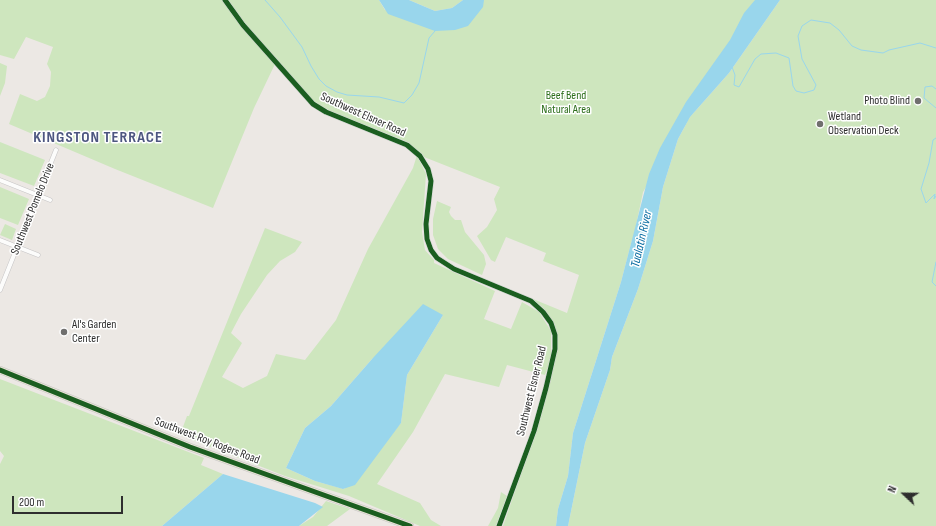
<!DOCTYPE html>
<style>
body{margin:0}
#map{position:relative;width:936px;height:526px;overflow:hidden;background:#ece8e4;font-family:"Sofia Sans Condensed",sans-serif}
canvas{display:block}
.north{position:absolute;left:884px;top:474px;width:40px;height:40px;-webkit-text-stroke:3px #fff;paint-order:stroke;rotate:292deg;font-size:11px;font-weight:700;line-height:16px;text-align:center;color:#2e2e2e}
.north::after{content:'';display:block;margin:auto;width:14px;height:18px;background:#2e2e2e;clip-path:polygon(50% 0,100% 100%,50% 72%,0 100%)}
.scale{position:absolute;left:12px;top:496px;width:111px;height:18px;box-sizing:border-box;border:2px solid #2e2e2e;border-top:0;padding-left:5px;font-size:12px;line-height:14px;white-space:nowrap;color:#2e2e2e;-webkit-text-stroke:3px #fff;paint-order:stroke}
</style>
<div id="map">
<canvas width="936" height="526"></canvas>
<div class="north">N</div>
<div class="scale">200 m</div>
</div>
<script>
const c = document.querySelector('canvas').getContext('2d');
c.lineJoin = 'round';
function paint(path, color) { c.fillStyle = color; c.fill(path, 'evenodd'); }
const toPath = rows => new Path2D(rows.map(r => 'M' + r).join(''));
function strokePath(path, color, width, dash) { c.strokeStyle = color; c.lineWidth = width; c.lineCap = dash ? 'butt' : 'round'; c.setLineDash(dash || []); c.stroke(path); }
function drawText(font, color, halo, rows, align = 'center') {
  c.font = font + ' "Sofia Sans Condensed",sans-serif'; c.lineWidth = 3; c.setLineDash([]); c.textBaseline = 'middle'; c.strokeStyle = halo; c.fillStyle = color; for (const [text, x, y, turn = 0] of rows) {
    c.save(); c.translate(x, y); c.rotate((+turn || 0) * Math.PI / 180); c.textAlign = isNaN(turn) ? turn : align; if (halo) c.strokeText(text, 0, 0); c.fillText(text, 0, 0); c.restore();
  }
}
const green = toPath([
 [0,0,224,0,234,17,275,64,254,108,213,208,115,169,9,124,20,94,37,101,45,97,50,86,51,72,47,64,53,47,26,37,14,59,0,55],
 [228,0,379,0,385,10,444,17,468,0,764,0,643,192,633,240,632,240,621,282,573,433,568,476,558,509,556,526,503,526,541,416,558,348,554,324,545,310,533,299,567,313,579,275,543,261,546,253,506,237,495,262,491,260,477,236,487,227,497,210,494,199,500,187,424,157,420,152,405,141,334,113,313,101,234,11],
 [409,0,463,0,452,8,435,11],
 [780,0,936,0,936,526,568,526,585,443,610,370,612,357,638,289,653,241,663,187,678,139,690,117,729,73],
 [0,63,7,66,5,83,0,96],
 [0,142,45,160,34,186,0,173],
 [417,155,426,174,422,232,425,250,434,260,434,263,495,291,484,319,511,329,522,302,539,312,551,331,551,358,545,375,507,365,499,387,445,374,413,432,377,484,420,503,431,520,441,526,420,526,349,496,285,476,180,435,187,416,189,416,265,228,302,242,295,252,280,261,267,275,241,314,231,333,242,343,222,377,243,388,267,376,276,354,305,360,336,320,368,249,413,168],
 [443,315,407,375,401,423,344,489,315,481,286,468,305,428,331,406,372,359],
 [0,187,29,199,18,225,0,218],
 [437,201,451,207,449,212,451,216,455,220,461,220,465,232,484,255,486,264,482,275,448,259,438,249,433,235,433,219],
 [5,224,16,229,12,240,0,235],
 [0,379,204,458,201,465,223,474,162,526,0,526,0,464,4,456,0,451],
 [501,492,507,496,496,526,488,526,498,508],
 [326,501,350,509,327,526,299,526,313,517]
]);
const water = toPath([
 [379,0,409,0,435,11,452,8,463,0,484,0,483,7,468,26,455,30,435,31,388,14],
 [755,0,780,0,729,73,690,117,678,139,663,187,653,241,638,289,612,357,610,370,585,443,568,526,556,526,558,509,568,476,573,433,621,282,649,174,660,148,686,102,730,40,744,13],
 [423,304,443,315,407,375,401,423,355,485,343,489,315,481,286,468,305,428,331,406,372,359],
 [223,474,315,503,323,507,299,526,162,526]
]);
const stream = toPath([
 [265,0,280,17,302,47,311,66,319,79,326,86,337,92,347,95,379,97,404,103,412,95,419,83,429,38,435,31],
 [732,67,735,75,734,85,739,87,755,59,761,54,776,53,789,58,793,86,796,91,804,93,814,90,816,85,802,59,798,36,802,26,811,20,830,23,839,30,852,46,861,50,883,53,889,50,920,43,936,48],
 [936,89,932,86,925,87,924,98,936,108],
 [936,138,933,140,929,163,921,189,926,203,935,194,934,199,936,196],
 [936,262,932,282,936,286]
]);
const minor = toPath([
 [0,180,50,200],
 [0,240,38,255],
 [0,290,56,150]
]);
const tertiary = toPath([
 [225,0,243,25,313,104,326,112,407,145,420,156,428,169,431,181,426,224,427,239,431,250,437,258,454,269,531,301,543,312,551,323,555,335,555,349,546,388,534,431,499,526]
]);
const primary = toPath([
 [0,370,190,447,410,526]
]);
const cycleway = toPath([
 [225,0,243,25,313,104,326,112,407,145,420,156,428,169,431,181,426,224,427,239,431,250,437,258,454,269,531,301,543,312,551,323,555,335,555,349,546,388,534,431,499,526],
 [0,370,190,447,410,526]
]);
const markers = [
 [918,101,4,"#706f6e"],
 [820,124,4,"#706f6e"],
 [64,332,4,"#706f6e"]
];
const parkNames = [
 ["Beef Bend",566,96],
 ["Natural Area",566,110]
];
const poiNames = [
 ["Photo Blind",910,101,"right"],
 ["Wetland",828,117],
 ["Observation Deck",828,131],
 ["Al's Garden",72,325],
 ["Center",72,339]
];
const streetNames = [
 ["Southwest Elsner Road",363,115,24],
 ["Southwest Pomelo Drive",33,209,-68],
 ["Southwest Elsner Road",532,391,-76],
 ["Southwest Roy Rogers Road",207,441,21]
];
const waterNames = [
 ["Tualatin River",642,239,-77]
];
const districtNames = [
 ["KINGSTON TERRACE",98,138]
];
paint(green, '#cee6be');
paint(water, '#99d6ec');
strokePath(stream, '#99d6ec', 1);
strokePath(minor, '#c5c4c5', 5);
strokePath(tertiary, '#c5c4c5', 6);
strokePath(primary, '#c6c5c4', 8);
strokePath(minor, '#fcfcfb', 4);
strokePath(tertiary, '#fcfcfb', 5.5);
strokePath(primary, '#e8e4d6', 7);
strokePath(cycleway, '#1b5e20', 5);
for (const [x, y, r, color] of markers) { const dot = new Path2D(); dot.arc(x, y, r, 0, 2 * Math.PI); c.fillStyle = color; c.fill(dot); strokePath(dot, '#fff', 1.5); }
drawText('12px', '#2c6e1b', '#fff', parkNames);
drawText('12px', '#2e2e2e', '#fff', poiNames, 'left');
drawText('12px', '#2e2e2e', '#fff', streetNames);
drawText('italic 13px', '#0d6fa3', '#fff', waterNames);
c.letterSpacing = '1px';
drawText('bold 16px', '#4d5680', '#fff', districtNames);
c.letterSpacing = '0px';
</script>
